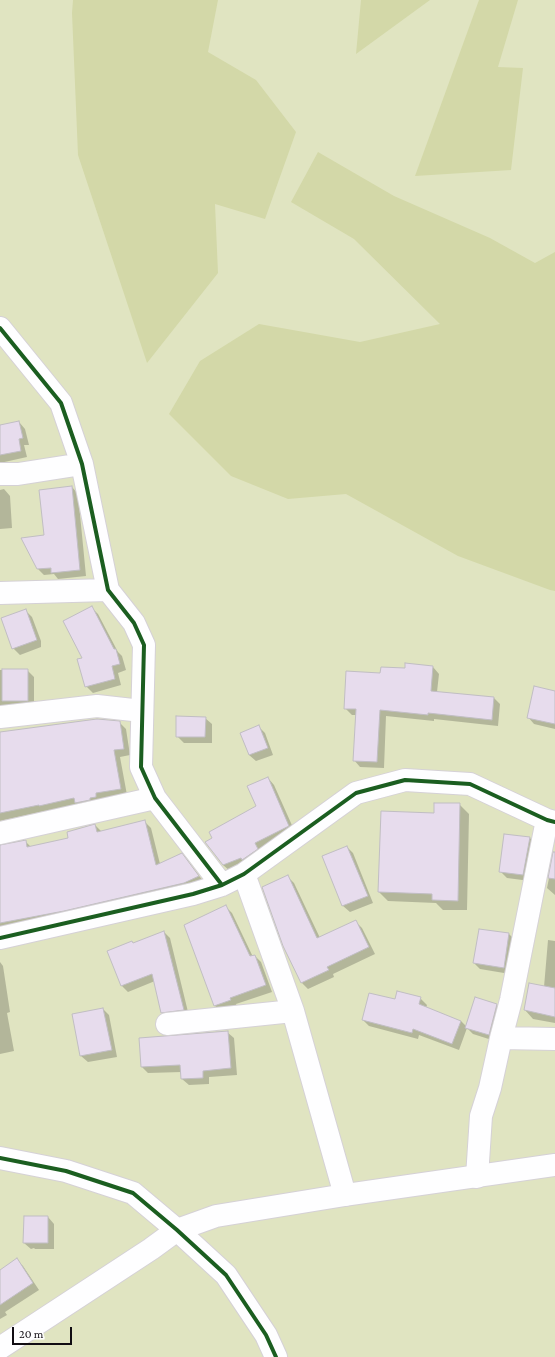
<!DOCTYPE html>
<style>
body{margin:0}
#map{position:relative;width:555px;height:1357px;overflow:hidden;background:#faf7fc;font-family:"Crimson Pro",serif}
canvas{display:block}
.scale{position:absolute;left:12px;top:1327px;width:60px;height:18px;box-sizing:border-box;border:2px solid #110d13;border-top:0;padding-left:5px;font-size:12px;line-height:14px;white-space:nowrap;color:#110d13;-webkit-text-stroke:3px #fff;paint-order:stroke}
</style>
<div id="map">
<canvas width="555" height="1357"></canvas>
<div class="scale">20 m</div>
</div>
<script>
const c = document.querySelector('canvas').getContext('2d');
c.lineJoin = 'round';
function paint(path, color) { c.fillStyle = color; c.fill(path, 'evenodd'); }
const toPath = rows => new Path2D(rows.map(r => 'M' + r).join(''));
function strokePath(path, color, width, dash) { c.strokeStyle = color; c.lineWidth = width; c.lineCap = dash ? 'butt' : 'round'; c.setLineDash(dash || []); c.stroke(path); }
const green = toPath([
 [0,0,555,0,555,1357,0,1357]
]);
const forest = toPath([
 [73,0,218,0,208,52,256,80,296,132,265,219,215,204,218,273,147,363,78,155,72,13],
 [361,0,430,0,356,54],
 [479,0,518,0,498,67,523,68,511,170,415,176],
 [318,152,394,196,490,238,535,263,555,252,555,591,550,590,458,556,346,494,288,499,231,476,169,414,200,361,259,324,360,342,440,324,354,239,291,202]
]);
const shadow = toPath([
 [19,422,25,429,29,445,24,445,27,457,0,463,0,426],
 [72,487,78,494,86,576,58,579,54,574,44,575,38,569,46,536],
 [4,489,10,496,12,528,0,529,0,490],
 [92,608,98,614,118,652,122,656,126,670,118,673,121,685,93,693,86,686,83,658],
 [26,611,32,617,41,641,41,647,20,655,13,648],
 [433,667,439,674,437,692,494,698,500,704,498,726,434,719,434,721,386,716,384,768,360,767,354,760,357,715,352,715,345,708,381,674,406,670],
 [0,670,27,670,34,677,34,707,0,707],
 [555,692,555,729,534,724,528,717],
 [205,718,212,724,212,743,184,743,177,736],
 [119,722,126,729,130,755,120,757,127,795,46,812,45,811,0,821,0,733],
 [259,727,265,733,273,755,256,761,249,755,241,733],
 [268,778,274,785,295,832,230,871,223,865,257,806],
 [459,804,469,814,467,910,443,910,436,903,388,901,379,892,435,814],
 [144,821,151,828,160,864,181,854,205,883,0,934,0,846,25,841,31,847,69,839,95,825,102,832],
 [505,835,530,838,536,845,530,881,507,878,500,871],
 [347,847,353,853,373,903,350,912,343,906,323,856],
 [554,853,555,853,555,895,547,888],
 [287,876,294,883,320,938,355,921,362,928,375,954,333,974,334,977,308,989,302,983,284,946],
 [226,907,232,913,253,957,255,956,261,962,272,992,236,1004,237,1007,222,1012,215,1006,186,925],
 [164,932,170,938,189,1016,169,1019,162,1013,155,981,128,992,122,986,132,942,134,944],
 [509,934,515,940,510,974,480,969,474,963],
 [548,940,555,941,555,1023,533,1019,525,1010,544,987],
 [0,962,3,966,10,1012,7,1013,14,1051,0,1054],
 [420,998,427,1005,426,1008,461,1021,467,1027,496,1005,503,1011,495,1041,473,1034,467,1028,459,1050,419,1035,418,1039,369,1026,363,1020,396,1001],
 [103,1009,109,1015,117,1057,88,1062,81,1056],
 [227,1032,234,1038,237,1075,209,1077,209,1084,189,1085,182,1079,182,1072,148,1073,142,1067,140,1039],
 [48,1217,54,1224,54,1249,35,1249,34,1248,31,1249,24,1243],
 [17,1260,23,1266,39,1290,5,1312,7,1315,0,1319,0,1271]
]);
const building = toPath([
 [19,421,23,438,19,439,21,451,0,455,0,425,19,421],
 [72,486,80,570,51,573,51,568,37,569,21,538,44,535,39,490,72,486],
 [92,606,114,649,116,649,120,664,112,666,115,679,85,687,77,659,82,658,63,621,92,606],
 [26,609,37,640,12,649,1,618,26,609],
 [405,663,433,666,431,691,494,697,492,720,428,713,428,715,380,710,377,762,353,761,356,709,344,709,346,671,380,673,381,667,405,668,405,663],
 [2,669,28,669,28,701,2,701,2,669],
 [534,686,555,691,555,724,527,718,534,686],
 [176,716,206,717,205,737,176,737,176,716],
 [97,719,120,721,124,749,114,750,121,789,96,793,96,797,90,798,90,800,75,803,74,798,39,806,39,805,0,813,0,732,97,719],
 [259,725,268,748,249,755,240,733,259,725],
 [268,777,289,826,255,843,258,849,242,860,241,858,223,865,205,842,212,838,209,832,256,806,247,786,268,777],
 [434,803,460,803,458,901,432,900,432,894,378,892,381,811,434,813,434,803],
 [145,820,156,865,182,853,199,876,184,883,64,911,0,923,0,845,26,840,27,847,68,838,67,832,95,824,97,832,145,820],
 [504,834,530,837,523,875,499,872,504,834],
 [347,846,368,896,342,906,322,856,347,846],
 [553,852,555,852,555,879,548,878,553,852],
 [288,875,317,938,356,920,369,947,327,967,329,970,301,983,283,946,262,887,288,875],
 [226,905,250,956,255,955,266,985,230,998,231,1000,214,1006,184,925,226,905],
 [479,929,509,933,504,968,473,963,479,929],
 [164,931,184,1010,161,1013,152,974,121,986,107,951,132,941,133,943,164,931],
 [529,983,555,988,555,1017,524,1010,529,983],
 [397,991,421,997,419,1004,461,1021,452,1044,413,1029,412,1033,362,1020,369,993,395,999,397,991],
 [475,997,497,1004,489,1035,465,1028,475,997],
 [103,1008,112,1050,80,1056,72,1014,103,1008],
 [228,1031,231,1068,203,1071,203,1078,181,1079,180,1065,141,1067,139,1038,228,1031],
 [24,1216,48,1216,48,1243,23,1243,24,1216],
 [17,1258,33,1283,0,1305,0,1270,17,1258]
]);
const minor = toPath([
 [0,328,61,403,82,464,108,590,134,623,144,645,141,767,155,798,222,885],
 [0,474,18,474,82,464],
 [0,593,108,590],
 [0,717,97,706,142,711],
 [0,833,155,798],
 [244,874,293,1011,345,1195],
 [0,938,193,894,222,885,244,874,356,793,405,780,470,784,547,820,555,822],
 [167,1024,293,1011],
 [501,1038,511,1000,547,820],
 [0,1158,66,1171,133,1193,177,1230,226,1275,266,1335,276,1357],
 [477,1177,481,1116,490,1088,501,1038,555,1039]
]);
const secondary = toPath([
 [0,1348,151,1249,177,1230,216,1216,345,1195,555,1165]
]);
const cycleway = toPath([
 [0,328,61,403,82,464,108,590,134,623,144,645,141,767,155,798,222,885],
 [0,938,193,894,222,885,244,874,356,793,405,780,470,784,547,820,555,822],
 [0,1158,66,1171,133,1193,177,1230,226,1275,266,1335,276,1357]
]);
paint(green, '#e0e4c1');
paint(forest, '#d3d8a8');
paint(shadow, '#0003');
paint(building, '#e7dced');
strokePath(building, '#c1bec3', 1);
strokePath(minor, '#d5d1d6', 24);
strokePath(secondary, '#d5d1d6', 24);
strokePath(minor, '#fefeff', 22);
strokePath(secondary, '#fefeff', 22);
strokePath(cycleway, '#1b5e20', 4);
</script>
